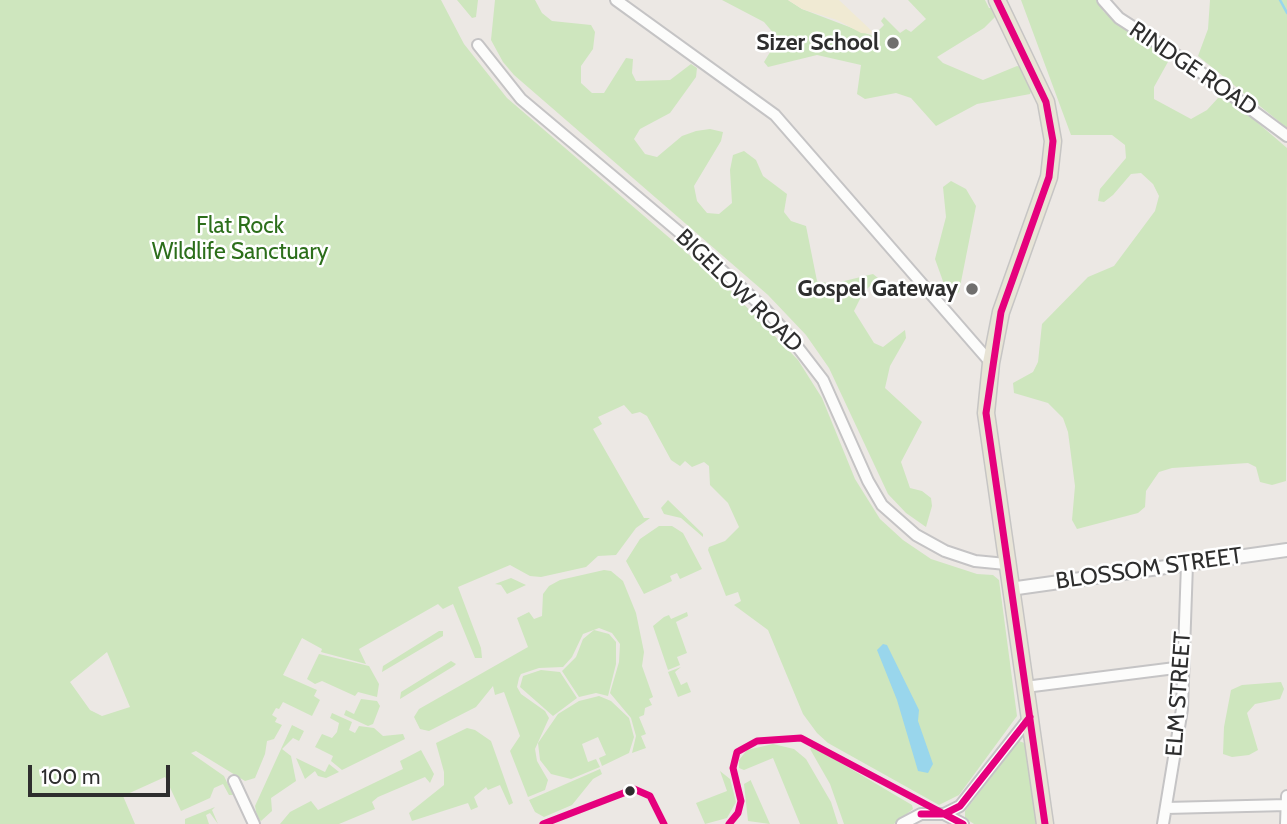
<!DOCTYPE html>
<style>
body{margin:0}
#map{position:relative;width:1287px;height:824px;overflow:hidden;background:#ece8e4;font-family:Cabin,sans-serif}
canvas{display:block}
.scale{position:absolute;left:28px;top:765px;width:142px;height:32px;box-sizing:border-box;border:4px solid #2e2e2e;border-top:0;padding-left:9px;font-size:21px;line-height:24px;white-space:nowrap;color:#2e2e2e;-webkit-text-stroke:5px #fff;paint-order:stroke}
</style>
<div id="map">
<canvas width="1287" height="824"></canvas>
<div class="scale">100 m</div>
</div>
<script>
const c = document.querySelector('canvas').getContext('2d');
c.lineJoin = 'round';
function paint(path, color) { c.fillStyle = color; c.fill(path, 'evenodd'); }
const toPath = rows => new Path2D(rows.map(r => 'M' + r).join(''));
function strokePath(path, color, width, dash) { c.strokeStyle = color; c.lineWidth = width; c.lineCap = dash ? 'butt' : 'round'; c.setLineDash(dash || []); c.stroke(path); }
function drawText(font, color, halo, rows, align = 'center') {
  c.font = font + ' Cabin,sans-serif'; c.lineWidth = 5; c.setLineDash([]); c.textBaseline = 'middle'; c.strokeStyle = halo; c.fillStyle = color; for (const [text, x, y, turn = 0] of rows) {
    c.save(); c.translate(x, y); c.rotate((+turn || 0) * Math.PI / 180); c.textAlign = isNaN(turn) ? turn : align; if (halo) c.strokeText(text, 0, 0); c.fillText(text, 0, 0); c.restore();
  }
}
const green = toPath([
 [0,0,441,0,464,44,507,98,730,290,798,360,822,398,855,479,880,519,903,540,931,559,977,574,993,575,999,580,1017,716,959,795,939,805,828,743,817,733,803,714,768,630,734,605,741,601,738,592,726,596,708,550,709,547,725,541,739,527,728,503,710,485,709,466,704,462,692,467,685,461,680,466,671,460,647,416,640,412,632,414,624,405,598,417,602,424,593,429,644,518,650,518,636,528,616,555,598,556,586,567,541,577,530,576,510,565,458,587,481,648,482,658,475,658,453,604,443,609,438,604,359,649,366,664,321,652,322,649,302,638,283,675,317,690,314,696,320,700,312,716,283,702,279,709,276,708,272,715,277,718,275,722,282,725,274,739,267,741,265,754,255,778,245,781,196,751,191,753,224,776,233,795,229,795,223,784,214,788,210,798,181,811,165,777,123,796,135,824,0,824],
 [107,652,130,707,102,716,90,710,70,682],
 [457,0,478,0,476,17,472,18],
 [495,0,535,0,542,13,552,21,591,25,595,32,593,49,581,66,581,83,592,93,604,93,626,58,633,59,632,73,636,81,670,80,691,64,697,68,696,77,670,113,640,129,634,139,645,154,657,157,682,136,696,131,710,129,723,132,721,141,694,186,697,201,707,213,719,214,732,203,730,170,733,155,744,151,756,160,763,176,787,194,784,212,791,221,806,226,817,281,832,284,873,274,878,278,863,293,854,311,874,343,883,347,905,330,906,338,890,366,885,388,922,422,901,462,910,488,922,491,931,498,932,506,926,527,906,513,888,494,829,368,806,335,768,295,514,75,503,62,491,40],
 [722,0,788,0,802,9,873,36,884,25,881,21,884,17,900,33,906,29,911,32,926,19,908,0,985,0,989,8,995,8,998,14,984,28,937,57,943,63,983,80,1017,66,1025,68,1032,89,1030,94,977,104,936,126,911,98,896,93,865,99,857,94,861,65,817,55,768,67,764,62,775,44,775,35,764,22],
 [1021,0,1096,0,1104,12,1166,53,1169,60,1154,87,1154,99,1191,119,1207,110,1218,98,1230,99,1287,148,1286,481,1272,485,1260,482,1256,467,1248,463,1172,468,1159,472,1146,491,1145,507,1138,513,1077,529,1072,520,1075,486,1068,432,1063,418,1048,403,1014,393,1013,383,1033,372,1038,362,1042,324,1088,277,1114,266,1155,211,1159,196,1153,184,1141,173,1131,174,1113,195,1104,202,1098,201,1100,189,1126,158,1125,145,1112,135,1071,135],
 [1210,0,1287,0,1287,128,1198,56,1208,29],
 [951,181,966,189,976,206,959,292,949,298,935,259,946,217,943,187],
 [668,500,703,534,703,537,681,518,664,514,661,508],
 [659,526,672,526,683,533,702,569,680,579,677,573,670,576,672,581,644,594,626,561,640,539],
 [604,570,611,571,623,581,636,613,644,652,642,666,653,697,649,699,652,705,645,708,644,715,639,717,646,734,641,736,646,748,632,753,636,736,631,718,610,693,619,662,620,644,612,633,599,628,583,634,572,657,563,667,539,668,521,674,519,678,517,687,521,694,545,711,549,718,535,749,537,761,548,780,545,790,528,797,510,751,520,736,504,692,495,695,493,686,476,707,429,731,420,729,414,717,419,709,528,647,517,618,529,612,534,619,542,616,543,594,549,586,560,580],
 [511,578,526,585,507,594,501,585,495,584],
 [687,612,688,616,676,622,687,653,677,657,680,665,668,670,653,626,664,617,669,615,671,619],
 [594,630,609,634,616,642,616,664,608,696,596,693,579,697,562,671,576,657,583,639],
 [439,631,443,631,443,636,382,672,383,666],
 [319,654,369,666,379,684,377,697,358,692,355,696,322,681,315,684,307,679],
 [451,661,456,664,454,666,400,699,401,692],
 [681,667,675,672,681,685,687,682,691,692,678,697,668,672],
 [541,670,560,672,577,698,553,716,520,687,523,676],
 [1281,682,1284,689,1280,699,1255,704,1247,713,1258,750,1249,755,1232,757,1223,754,1224,727,1231,690,1242,685],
 [599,696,611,701,629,718,634,737,629,753,602,766,599,758,606,755,598,737,582,744,588,762,596,759,600,767,571,779,551,774,540,760,538,743,558,714,579,701],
 [361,699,377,701,380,706,373,724,368,726,344,715,346,710,354,714],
 [332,713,352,722,349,730,355,733,359,726,374,728,383,736,403,734,405,739,342,770,331,761,333,756,315,747,322,734,332,738,337,732,339,723,330,718],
 [292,725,304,731,299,741,293,738,282,749,291,756,296,781,271,798,272,811,261,821,257,817,255,806],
 [467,728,475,730,491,741,513,803,509,805,500,785,488,790,486,787,474,797,478,807,471,810,468,803,412,821,409,813,444,785,444,772,436,743],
 [1019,741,1027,744,1039,824,974,824,965,818,965,811],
 [773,744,794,749,806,759,831,802,838,824,800,824,773,758,744,770,739,768,739,760,747,750],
 [812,746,912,805,913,809,894,824,844,824,830,784,810,749],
 [421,750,434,774,430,783,425,777,378,797,372,802,375,809,339,824,280,824,290,812,311,801,318,810,403,769,400,761],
 [296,758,325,772,329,764,339,772,326,778,318,776,315,771,305,779],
 [600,769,602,774,593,779,572,805,544,817,535,812,529,800],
 [720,771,730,779,736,802,727,818,705,824,696,803,727,791],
 [751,780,751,781,770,824,748,821,744,784],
 [215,807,212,810,218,824,210,813,206,815,209,824,185,824,185,819]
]);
const sand = toPath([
 [788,0,839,0,875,34,861,33,837,20,802,9]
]);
const water = toPath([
 [883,644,887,645,919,710,918,721,933,764,928,773,918,771,897,700,877,650]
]);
const stream = toPath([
 [1280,0,1287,13]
]);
const minor = toPath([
 [616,0,775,115,991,363],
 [1103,0,1119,18,1187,62,1287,136],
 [478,45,521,99,679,232,765,309,789,336,823,380,868,481,882,505,916,535,945,551,975,561,1006,564],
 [1025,687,1183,667],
 [234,781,254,824],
 [1166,808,1287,805],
 [944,814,963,824],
 [902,824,921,814,944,814,960,806,1030,717],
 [1163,824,1182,709,1187,564],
 [1286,824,1287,796]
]);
const tertiary = toPath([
 [1010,589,1287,550]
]);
const primary = toPath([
 [997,0,1046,102,1053,141,1049,177,1001,312,991,363,986,413,1045,824]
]);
const bus1 = toPath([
 [997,0,1046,102,1053,141,1049,177,1001,312,986,413,1045,824],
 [921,814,944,814,960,806,1030,717],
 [543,824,634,789,650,796,664,824],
 [729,824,738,813,741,801,733,768,737,752,757,741,801,738,963,824]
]);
const markers = [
 [893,43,7,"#706f6e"],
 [972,289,7,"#706f6e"],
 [630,791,6,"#2e2e2e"]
];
const poiNames = [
 ["Sizer School",879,43],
 ["Gospel Gateway",958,289]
];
const streetNames = [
 ["RINDGE ROAD",1193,69,34],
 ["BIGELOW ROAD",739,291,44],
 ["BLOSSOM STREET",1149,569,-8],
 ["ELM STREET",1179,694,-86]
];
const parkNames = [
 ["Flat Rock",240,226],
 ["Wildlife Sanctuary",240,252]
];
paint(green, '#cee6be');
paint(sand, '#f0ead3');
paint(water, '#99d6ec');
strokePath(stream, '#99d6ec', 2.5);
strokePath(minor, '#c5c4c5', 14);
strokePath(tertiary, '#c5c4c5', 16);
strokePath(primary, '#c6c5c4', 19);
strokePath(minor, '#fcfcfb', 10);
strokePath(tertiary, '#fcfcfb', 12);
strokePath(primary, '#e8e4d6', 16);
strokePath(bus1, '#e5007d', 7);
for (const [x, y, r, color] of markers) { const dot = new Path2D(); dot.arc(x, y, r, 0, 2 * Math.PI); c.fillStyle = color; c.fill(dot); strokePath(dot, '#fff', 2.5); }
drawText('bold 23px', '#2e2e2e', '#fff', poiNames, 'right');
drawText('23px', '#2e2e2e', '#fff', streetNames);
drawText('23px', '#2c6e1b', '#fff', parkNames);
</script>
